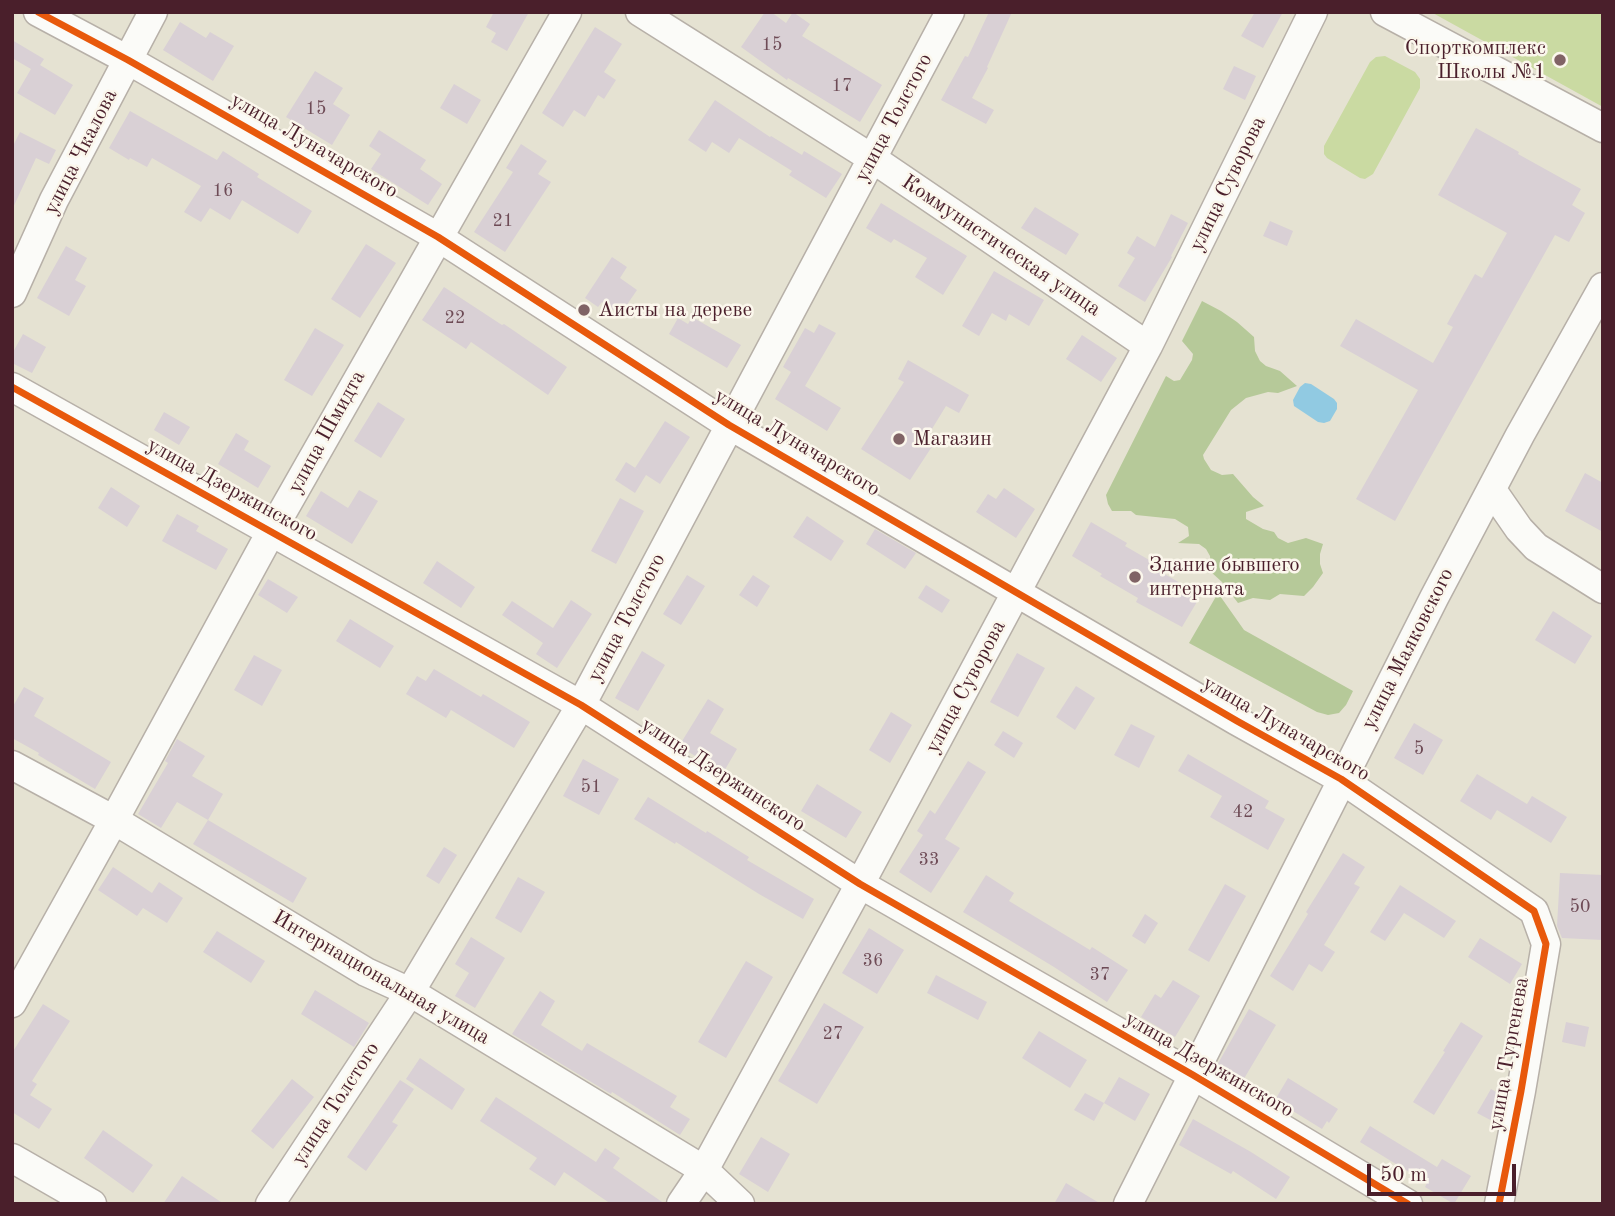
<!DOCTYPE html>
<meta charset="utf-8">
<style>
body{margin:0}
#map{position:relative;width:1615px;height:1216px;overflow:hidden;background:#e5e2d2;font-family:"Old Standard TT",serif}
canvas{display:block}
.frame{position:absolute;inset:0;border:14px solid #4a1f2b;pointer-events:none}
.scale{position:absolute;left:1367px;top:1164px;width:149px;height:32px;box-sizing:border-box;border:4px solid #4a1f2b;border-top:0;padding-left:9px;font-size:21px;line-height:24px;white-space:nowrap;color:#4a1f2b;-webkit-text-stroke:5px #fbf7ec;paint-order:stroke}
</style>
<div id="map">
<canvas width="1615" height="1216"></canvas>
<div class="frame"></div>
<div class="scale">50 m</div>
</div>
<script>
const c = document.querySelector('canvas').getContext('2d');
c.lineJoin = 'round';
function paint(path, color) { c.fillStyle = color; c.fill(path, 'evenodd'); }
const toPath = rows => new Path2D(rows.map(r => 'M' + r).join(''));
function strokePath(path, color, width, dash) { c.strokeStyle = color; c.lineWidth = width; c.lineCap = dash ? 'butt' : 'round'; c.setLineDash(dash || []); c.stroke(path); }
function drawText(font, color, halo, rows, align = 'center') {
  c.font = font + ' "Old Standard TT",serif'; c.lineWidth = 5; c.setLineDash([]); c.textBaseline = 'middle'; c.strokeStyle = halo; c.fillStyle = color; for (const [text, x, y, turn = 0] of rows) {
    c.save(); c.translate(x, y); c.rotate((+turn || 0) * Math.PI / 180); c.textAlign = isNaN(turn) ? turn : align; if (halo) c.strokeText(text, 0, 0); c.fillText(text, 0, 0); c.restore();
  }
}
const green = toPath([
 [1431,12,1603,12,1603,107],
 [1385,56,1415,72,1420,79,1420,88,1373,174,1365,179,1360,178,1327,158,1324,154,1324,146,1370,62,1376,57]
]);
const forest = toPath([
 [1202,301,1221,311,1237,322,1254,337,1255,351,1260,361,1266,366,1280,371,1297,386,1278,393,1268,392,1246,398,1231,410,1203,455,1204,459,1211,470,1222,475,1233,474,1253,497,1264,506,1246,512,1246,519,1263,529,1274,532,1278,538,1288,543,1306,538,1323,544,1320,554,1320,564,1323,573,1313,587,1304,596,1280,594,1270,600,1253,598,1238,603,1222,582,1211,572,1210,556,1206,549,1199,544,1178,543,1189,536,1188,527,1175,519,1136,515,1131,511,1112,511,1108,504,1106,495,1166,376,1174,381,1180,380,1192,360,1193,354,1182,341],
 [1218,593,1244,630,1353,691,1346,705,1339,713,1328,715,1317,712,1189,643]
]);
const water = toPath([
 [1305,383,1311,384,1334,399,1337,403,1337,409,1330,421,1324,423,1318,422,1294,406,1293,400,1300,387]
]);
const building = toPath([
 [494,12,529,12,507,51,491,42,496,33,486,27],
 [765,12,771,12,786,23,793,12,810,24,802,36,882,85,860,122,788,78,787,80,741,47],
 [989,12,1012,12,987,67,988,68,972,98,994,110,986,124,941,100,965,56,968,57],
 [1255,12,1283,12,1263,48,1241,36],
 [180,22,206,38,210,32,234,46,213,81,163,50],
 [595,27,622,44,604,72,616,80,604,99,598,95,585,117,574,110,563,127,542,113],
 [12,40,44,59,40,65,73,85,55,115,17,93,31,69,12,58],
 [1234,66,1256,76,1245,100,1223,89],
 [315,71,343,88,333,104,350,115,332,145,286,117],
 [454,84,481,100,467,124,440,108],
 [715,100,770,137,771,136,802,155,804,151,842,174,826,198,789,175,792,171,739,138,729,153,712,142,706,152,688,140],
 [130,111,217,160,223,151,259,174,257,177,312,211,298,234,242,200,230,220,210,208,201,222,184,212,201,186,152,158,147,167,130,158,129,160,109,148],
 [1476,128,1519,152,1518,154,1581,189,1572,205,1585,213,1569,242,1555,235,1395,521,1356,499,1418,390,1340,346,1356,319,1433,363,1453,327,1447,324,1475,274,1482,278,1507,233,1438,195],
 [379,130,426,160,420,169,442,184,428,205,371,169,381,154,369,146],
 [20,132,56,150,49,164,36,158,12,210,12,148],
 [521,144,547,161,538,174,551,182,505,252,474,232,513,172,506,168],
 [881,203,967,256,943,295,915,277,927,258,894,239,891,243,866,228],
 [1035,207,1079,234,1066,255,1021,228],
 [1171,214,1188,223,1171,256,1172,257,1145,302,1118,286,1135,258,1127,253,1137,236,1155,247],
 [1270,221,1293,231,1287,246,1263,236],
 [366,244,396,263,360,318,331,299],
 [66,246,87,258,75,280,86,286,69,316,37,298],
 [612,257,627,267,620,278,637,290,620,315,602,302,598,307,585,298],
 [994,271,1044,300,1029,326,1009,314,1006,321,992,313,979,336,962,326],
 [444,287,502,325,504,324,567,367,548,395,471,342,466,349,422,320],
 [692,317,741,345,727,368,669,334,678,318,688,324],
 [819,324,836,333,805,386,841,408,827,431,775,399,791,372,783,367,805,328,814,333],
 [315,328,344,345,312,396,284,380],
 [23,334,46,347,32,373,12,363,12,354],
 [1082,335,1117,358,1101,382,1066,359],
 [908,360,969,395,959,413,946,406,927,437,935,442,910,480,861,449,904,382,898,379],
 [378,402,405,419,381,458,354,441],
 [164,412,190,427,179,445,154,430],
 [665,421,690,437,660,484,646,475,635,493,615,480,626,462,640,471,635,468],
 [236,433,249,441,244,450,271,466,258,488,218,464],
 [1585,473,1603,483,1603,532,1565,511],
 [111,487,140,506,127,527,98,508],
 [1004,488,1035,509,1016,538,976,512,988,494,996,499],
 [359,490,378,501,352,544,306,516,321,491,348,508],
 [620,498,644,511,616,564,591,551],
 [177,514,199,526,196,531,228,549,216,570,162,541],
 [807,516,844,541,831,561,793,537],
 [1091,522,1127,543,1125,546,1163,568,1161,572,1201,595,1182,627,1136,602,1138,598,1100,576,1102,574,1072,556],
 [875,529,916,553,905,569,866,544],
 [437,561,475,587,461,608,423,583],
 [687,575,705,586,681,625,663,614],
 [753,575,770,586,757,607,739,595],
 [268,579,298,597,287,613,258,595],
 [926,585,950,600,942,613,918,598],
 [571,600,592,614,557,668,536,654,543,643,502,615,512,601,553,628],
 [1553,611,1592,636,1575,664,1535,640],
 [350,619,394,646,380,668,336,641],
 [642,651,665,665,638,711,615,698],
 [1017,653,1045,668,1018,717,990,702],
 [254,655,282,670,262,706,234,690],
 [434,669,481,697,483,694,530,722,514,748,451,710,446,718,406,694,417,676,426,681],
 [1076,686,1095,698,1075,730,1056,717],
 [24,687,44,698,34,716,111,762,95,789,38,755,39,753,12,738,12,708],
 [708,699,724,709,710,733,737,749,723,773,679,746],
 [891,712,912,725,890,763,869,750],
 [1414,723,1443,740,1423,775,1394,758],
 [1131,724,1155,736,1139,768,1114,755],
 [1003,731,1023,743,1014,758,994,745],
 [177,739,205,756,192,776,223,794,208,820,177,802,161,828,138,814,168,763,165,761],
 [1188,754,1269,801,1265,808,1285,819,1268,850,1210,817,1222,796,1178,771],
 [583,759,619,779,599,815,563,796],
 [968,761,986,772,945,839,960,848,931,893,899,872,923,835,917,831,930,810,935,814],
 [1477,774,1527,804,1532,796,1567,817,1551,843,1497,810,1491,820,1460,801],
 [817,784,862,812,846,838,801,811],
 [648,797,706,833,707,831,749,857,747,860,814,899,803,919,759,894,676,842,675,844,634,819],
 [208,820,307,878,293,903,193,844],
 [444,847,457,855,439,884,426,876],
 [1343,853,1365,867,1354,884,1360,887,1324,945,1335,952,1322,972,1309,964,1293,991,1270,976,1308,914,1306,912],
 [113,867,152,893,159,882,183,898,167,923,143,908,137,916,98,890],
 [1560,873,1603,875,1603,940,1562,938,1557,926],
 [986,875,1014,893,1009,901,1090,950,1092,947,1128,970,1107,1002,1054,967,963,912],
 [518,877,545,892,521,933,495,918],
 [1225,884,1246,896,1209,962,1188,950],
 [1400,885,1456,921,1444,938,1404,913,1385,941,1370,932],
 [1145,914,1158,923,1145,944,1132,936],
 [869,928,904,950,877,994,842,973],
 [217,931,265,961,251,983,203,952],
 [471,937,505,958,475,1008,455,996,469,973,455,964],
 [1480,938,1522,964,1510,984,1468,957],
 [746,961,773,977,726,1058,698,1042],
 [936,975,987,1002,978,1020,927,993],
 [1173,980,1200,996,1175,1037,1141,1017,1155,994,1161,998],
 [315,990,369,1023,354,1047,301,1014],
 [540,991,555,1001,541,1025,582,1051,587,1043,677,1096,670,1107,690,1119,680,1135,612,1092,611,1094,512,1034],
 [824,1003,864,1027,817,1104,778,1081],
 [43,1004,70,1021,32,1081,37,1084,30,1095,52,1109,39,1129,12,1112,12,1053],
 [1249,1009,1276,1025,1242,1082,1216,1067],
 [1461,1022,1483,1036,1434,1115,1413,1102,1445,1052,1443,1051],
 [1566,1022,1589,1027,1585,1047,1562,1042],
 [1039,1031,1087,1060,1070,1088,1022,1058],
 [420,1058,465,1089,452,1110,406,1079],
 [1119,1077,1150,1094,1135,1121,1104,1103],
 [1288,1078,1338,1109,1329,1123,1327,1121,1322,1129,1275,1100],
 [292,1079,314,1097,273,1149,251,1131],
 [400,1080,414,1089,392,1122,398,1125,366,1171,347,1157],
 [1491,1089,1503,1096,1499,1118,1496,1123,1477,1113],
 [1085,1093,1104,1103,1094,1121,1074,1110],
 [496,1097,596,1162,605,1148,620,1158,613,1168,665,1204,611,1204,564,1172,555,1186,529,1169,537,1158,480,1121],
 [1193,1119,1251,1152,1290,1177,1276,1199,1233,1171,1231,1174,1179,1145],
 [1370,1126,1437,1167,1442,1159,1471,1176,1454,1204,1425,1187,1427,1183,1360,1142],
 [103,1130,153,1165,133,1193,84,1158],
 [761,1137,790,1154,768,1192,739,1174],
 [182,1176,224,1204,163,1204],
 [1066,1183,1101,1204,1054,1204]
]);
const minor = toPath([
 [38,12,128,60,438,237,729,425,1237,721,1341,779,1534,911,1546,944,1521,1091,1499,1204],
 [640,12,873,159,1148,346],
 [1385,12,1603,128],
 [12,293,54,200,153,12],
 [12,387,581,705,860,884,1193,1075,1408,1204],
 [1492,490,1519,529,1536,547,1603,589],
 [12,765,114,820,366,972,410,992,704,1170,740,1204],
 [12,1003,114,820,271,532,567,12],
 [12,1158,92,1204],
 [270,1204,410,992,581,705,950,12],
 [681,1204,704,1170,860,884,1148,346,1313,12],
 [1128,1204,1434,598,1520,435,1603,287]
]);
const cycleway = toPath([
 [38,12,128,60,438,237,729,425,1237,721,1341,779,1534,911,1546,944,1521,1091,1499,1204],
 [12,387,581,705,860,884,1193,1075,1408,1204]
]);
const markers = [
 [1560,60,7,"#806365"],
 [584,310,7,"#806365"],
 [899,439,7,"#806365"],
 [1135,577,7,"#806365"]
];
const numberNames = [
 ["15",772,45],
 ["17",842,86],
 ["15",316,109],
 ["16",223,191],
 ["21",503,221],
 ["22",455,318],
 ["5",1419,749],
 ["51",591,787],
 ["42",1243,812],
 ["33",929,860],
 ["50",1580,907],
 ["36",873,961],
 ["37",1100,975],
 ["27",833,1034]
];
const poiNames = [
 ["Спорткомплекс",1546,48,"right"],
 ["Школы №1",1546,72,"right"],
 ["Аисты на дереве",598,310],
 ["Магазин",913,439],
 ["Здание бывшего",1149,565],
 ["интерната",1149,589]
];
const streetNames = [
 ["улица Толстого",894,118,-62],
 ["улица Луначарского",314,146,30],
 ["улица Чкалова",81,152,-63],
 ["улица Суворова",1228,184,-64],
 ["Коммунистическая улица",1001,246,34],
 ["улица Шмидта",327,432,-61],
 ["улица Луначарского",797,443,31],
 ["улица Дзержинского",232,490,29],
 ["улица Толстого",627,618,-62],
 ["улица Маяковского",1408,649,-63],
 ["улица Суворова",966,687,-62],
 ["улица Луначарского",1286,729,30],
 ["улица Дзержинского",723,775,33],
 ["Интернациональная улица",381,978,30],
 ["улица Тургенева",1509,1054,-80],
 ["улица Дзержинского",1209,1065,30],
 ["улица Толстого",336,1104,-57]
];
paint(green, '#cadaa2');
paint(forest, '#b6c999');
paint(water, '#91cae2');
paint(building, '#d9d0d5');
strokePath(minor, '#b7b0a8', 31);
strokePath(minor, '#fbfbf8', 28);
strokePath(cycleway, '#e8590c', 7);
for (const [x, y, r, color] of markers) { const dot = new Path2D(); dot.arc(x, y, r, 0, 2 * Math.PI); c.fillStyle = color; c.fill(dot); strokePath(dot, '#fbf7ec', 2.5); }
drawText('18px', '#6e4b56', null, numberNames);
drawText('21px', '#4a1f2b', '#fbf7ec', poiNames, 'left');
drawText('21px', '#4a1f2b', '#fbf7ec', streetNames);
</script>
